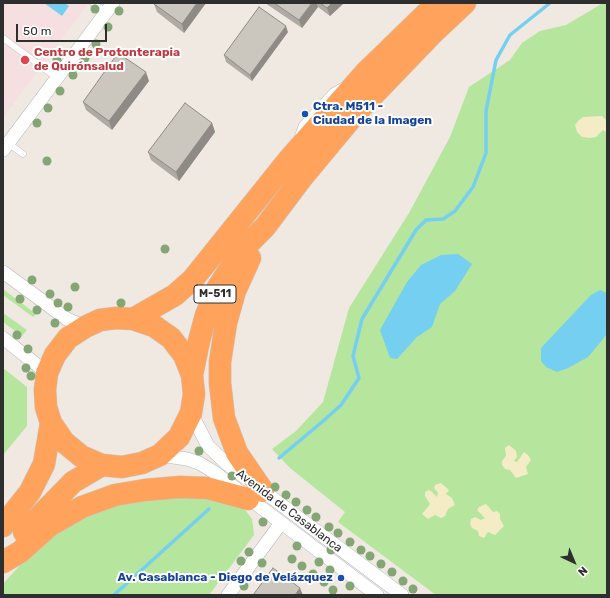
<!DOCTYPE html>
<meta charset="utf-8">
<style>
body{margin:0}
#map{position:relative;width:610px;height:598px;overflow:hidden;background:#efe9e1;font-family:Rubik,sans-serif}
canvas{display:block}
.frame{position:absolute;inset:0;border:4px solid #2e2e2e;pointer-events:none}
.north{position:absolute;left:554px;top:542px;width:40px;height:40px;-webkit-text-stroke:3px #fff;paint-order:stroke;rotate:136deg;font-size:11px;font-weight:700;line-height:16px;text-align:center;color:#2e2e2e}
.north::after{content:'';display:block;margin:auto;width:14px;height:18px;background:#2e2e2e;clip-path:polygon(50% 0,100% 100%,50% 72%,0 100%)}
.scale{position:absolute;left:16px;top:24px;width:91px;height:18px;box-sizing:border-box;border:2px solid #2e2e2e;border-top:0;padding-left:5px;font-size:12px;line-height:14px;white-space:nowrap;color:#2e2e2e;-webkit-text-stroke:3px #fff;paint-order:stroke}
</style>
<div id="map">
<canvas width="610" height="598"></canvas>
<div class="frame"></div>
<div class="north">N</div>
<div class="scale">50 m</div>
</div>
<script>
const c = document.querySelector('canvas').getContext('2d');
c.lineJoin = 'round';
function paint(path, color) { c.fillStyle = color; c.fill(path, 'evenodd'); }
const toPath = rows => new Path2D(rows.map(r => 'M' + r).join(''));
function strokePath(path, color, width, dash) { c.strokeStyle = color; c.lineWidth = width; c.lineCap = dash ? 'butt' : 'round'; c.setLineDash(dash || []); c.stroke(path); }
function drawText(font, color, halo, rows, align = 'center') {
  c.font = font + ' Rubik,sans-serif'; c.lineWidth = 4; c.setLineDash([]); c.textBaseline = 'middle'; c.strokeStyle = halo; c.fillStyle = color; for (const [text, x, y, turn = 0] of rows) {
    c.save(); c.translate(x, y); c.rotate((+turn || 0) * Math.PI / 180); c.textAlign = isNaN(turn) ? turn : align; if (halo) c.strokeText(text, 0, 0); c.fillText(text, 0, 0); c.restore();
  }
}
const medical = toPath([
 [3,3,89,3,3,118]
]);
const green = toPath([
 [603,3,607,3,607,595,436,595,338,522,345,512,290,468,272,449,296,431,323,402,349,308,409,213,450,137,469,87,510,60,522,43,540,31,566,25],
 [3,289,36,314,33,317,3,295],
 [3,313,27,330,22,336,3,322],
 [3,368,27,387,27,426,3,455],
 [200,492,240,503,252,519,254,535,209,595,3,595,3,584,40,543,60,528,118,501]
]);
const sand = toPath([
 [602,116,606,120,607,119,607,133,603,130,596,137,590,138,582,137,577,132,575,125,578,121,583,117],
 [509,445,516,451,517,457,514,461,517,462,524,452,528,455,531,460,526,467,528,474,516,478,510,470,505,469,502,465,502,461,506,456,505,448],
 [441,483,449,490,446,494,452,498,455,505,448,509,445,516,441,518,435,515,428,519,422,514,430,504,425,496,425,492,429,490,432,492,437,497,438,493,434,488,435,485],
 [486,504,493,512,497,511,500,514,500,519,504,526,495,535,488,532,484,538,479,536,478,531,472,528,470,524,471,519,475,517,481,520,485,518,477,510,479,507]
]);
const water = toPath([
 [44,3,65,3,69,6,62,16],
 [458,254,472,264,455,291,440,304,432,327,417,337,397,359,390,358,380,330,407,282,421,265,441,255],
 [600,290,607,293,607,333,604,338,588,357,568,368,557,372,546,367,541,361,541,348,591,295]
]);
const stream = toPath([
 [279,458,322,422,341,405,359,378,353,356,362,319,416,230,426,220,443,219,455,211,473,187,486,153,486,111,496,60,510,35,550,3],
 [114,595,209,509]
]);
const lane = toPath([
 [93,3,106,12],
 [3,38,57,78],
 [298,136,302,125,333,91,342,86],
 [8,143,23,154]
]);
const street = toPath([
 [3,150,113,3],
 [3,272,67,319,85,327],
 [3,338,47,373],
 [191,413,208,446,227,464,402,595],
 [160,455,187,459,199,463,214,472,377,595],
 [228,595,281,523]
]);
const highway = toPath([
 [250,258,235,291,226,323,220,362,220,383,224,418,237,453,263,491],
 [133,319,175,295,193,279,290,158,365,73,437,3],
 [192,375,184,355,171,338,154,326,133,319,116,318,100,320,85,327,68,338,55,355,47,373,45,390,46,407,51,423,64,442,81,456,102,465,122,467,142,463,160,455,179,437,191,413,194,394,192,375,199,341,206,315,218,287,243,249,265,227,301,179,355,114,431,35,465,3],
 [3,526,30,492,44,464,51,423],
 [24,532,73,482,102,465],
 [3,562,20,552,49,526,82,507,115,495,145,490,180,487,207,488,248,499]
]);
const trees = [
 [95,9],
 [119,11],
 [108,27],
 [96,44],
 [85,58],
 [57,60],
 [73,75],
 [60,91],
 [48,108],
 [37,123],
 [47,161],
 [165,249],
 [32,280],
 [75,287],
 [50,294],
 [20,299],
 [58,303],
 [121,303],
 [68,307],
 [37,310],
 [55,323],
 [17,335],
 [28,349],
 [26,368],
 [31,376],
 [199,451],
 [232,476],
 [275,487],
 [286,495],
 [296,502],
 [307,510],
 [316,517],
 [263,522],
 [329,527],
 [338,533],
 [350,542],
 [297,546],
 [331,550],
 [361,550],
 [249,552],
 [370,556],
 [292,559],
 [241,561],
 [319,562],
 [262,563],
 [381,564],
 [302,566],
 [330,570],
 [392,572],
 [313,574],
 [403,581],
 [324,582],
 [244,586],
 [350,586],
 [413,589],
 [333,590]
];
const wall = toPath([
 [206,3,184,33,157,12,154,4],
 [265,3,344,3,330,16,318,7,302,28],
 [288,32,252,81,226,62,224,55],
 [149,81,112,130,86,110,83,102],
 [212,123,215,132,179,181,151,160,148,152]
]);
const shadedWall = toPath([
 [197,3,206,3,184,33,182,24],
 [312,3,316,3,318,7,302,28,299,20],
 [332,3,344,3,330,16,327,8],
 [286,26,288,32,252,81,250,75],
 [146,72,149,81,112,130,109,121],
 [212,123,215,132,179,181,176,172],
 [300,588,303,595,295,595]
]);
const building = toPath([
 [155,3,197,3,182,24,154,4,155,3],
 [274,3,312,3,299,20,274,3],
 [320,3,332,3,327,8,320,3],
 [259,7,286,26,250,75,224,55,259,7],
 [118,53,146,72,109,121,83,102,118,53],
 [185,103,212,123,176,172,148,152,185,103],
 [273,568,300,588,295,595,253,595,273,568]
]);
const markers = [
 [25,60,5,"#e0444e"],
 [305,114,4,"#1a4fb4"],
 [341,578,4,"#1a4fb4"]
];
const shields = [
 [215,294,42]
];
const shieldNames = [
 ["M-511",215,294]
];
const healthNames = [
 ["Centro de Protonterapia",34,53],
 ["de Quirónsalud",34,67]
];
const transitNames = [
 ["Ctra. M511 -",313,107],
 ["Ciudad de la Imagen",313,121],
 ["Av. Casablanca - Diego de Velázquez",333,578,"right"]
];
const streetNames = [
 ["Avenida de Casablanca",289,511,37]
];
paint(medical, '#f5dfe0');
paint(green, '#b6e59e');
paint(sand, '#f3ecc5');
paint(water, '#75cff0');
strokePath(stream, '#75cff0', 3.5);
strokePath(lane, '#b4b7c1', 7);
strokePath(street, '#b4b7c1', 14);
strokePath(highway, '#c9c9c9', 23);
strokePath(lane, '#fff', 6);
strokePath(street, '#fff', 13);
strokePath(highway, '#ffa35c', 22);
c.fillStyle = '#84a574';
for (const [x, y] of trees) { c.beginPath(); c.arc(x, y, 4.5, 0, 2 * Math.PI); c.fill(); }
paint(wall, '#afaba4');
paint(shadedWall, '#8e8b86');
paint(building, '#cbc7bf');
strokePath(building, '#8e8b86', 1);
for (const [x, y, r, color] of markers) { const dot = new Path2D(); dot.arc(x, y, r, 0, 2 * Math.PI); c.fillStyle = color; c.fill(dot); strokePath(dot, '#fff', 1.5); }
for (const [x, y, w] of shields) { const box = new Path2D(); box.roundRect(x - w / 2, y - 9, w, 18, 3); c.fillStyle = '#fff'; c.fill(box); strokePath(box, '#2e2e2e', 1); }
drawText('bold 11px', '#2e2e2e', null, shieldNames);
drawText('bold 12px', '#be3a42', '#fff', healthNames, 'left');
drawText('bold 12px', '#164399', '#fff', transitNames, 'left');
drawText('12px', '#2e2e2e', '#fff', streetNames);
</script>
